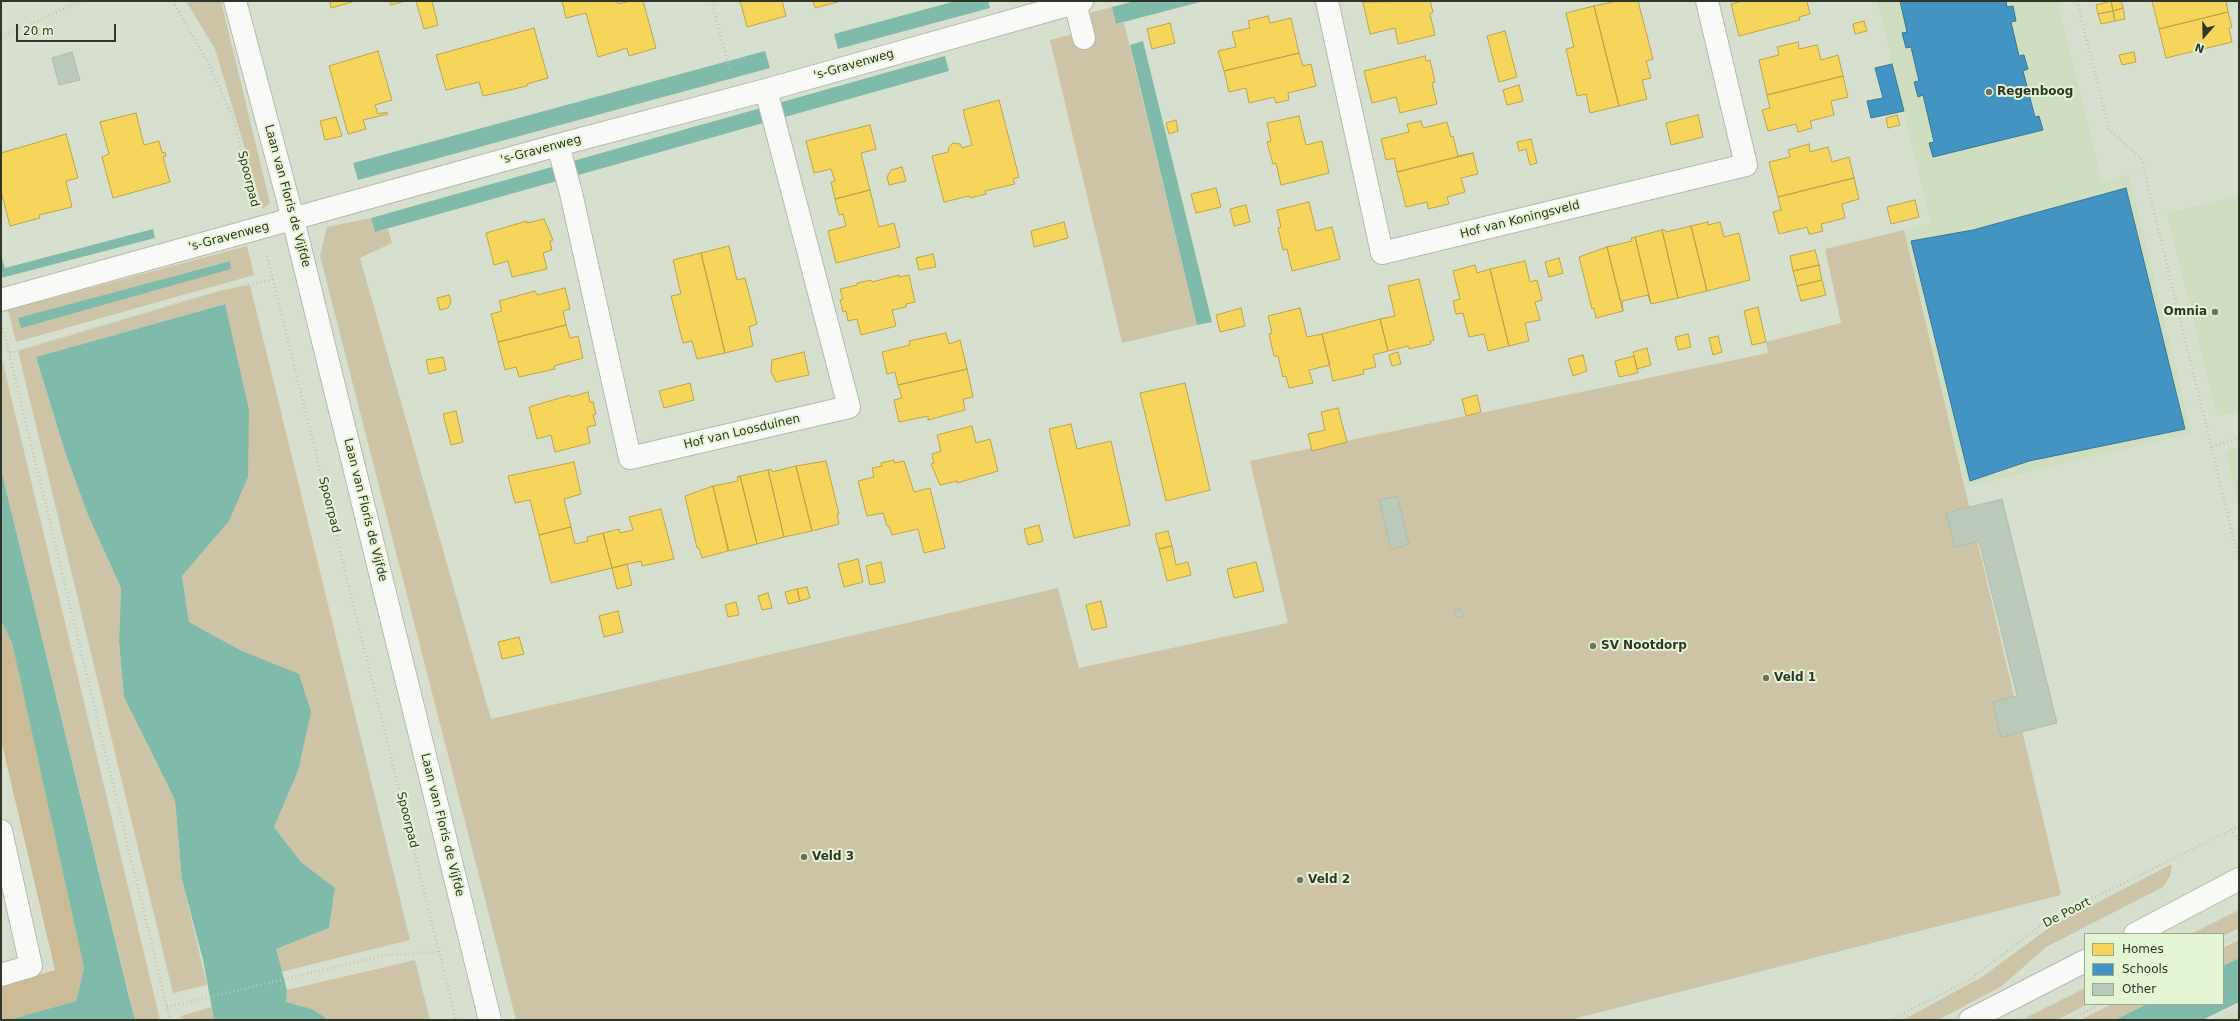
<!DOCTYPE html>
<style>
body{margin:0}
#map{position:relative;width:2240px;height:1021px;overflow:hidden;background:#d7e0ce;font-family:"DejaVu Sans",sans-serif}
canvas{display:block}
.frame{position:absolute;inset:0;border:2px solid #2f3528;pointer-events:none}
.legend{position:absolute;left:2084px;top:933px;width:140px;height:72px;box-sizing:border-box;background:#e4f5d4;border:1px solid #9ca88f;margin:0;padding:5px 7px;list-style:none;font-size:12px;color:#2f3528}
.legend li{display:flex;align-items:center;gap:8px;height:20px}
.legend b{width:20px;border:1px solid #9ca88f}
.north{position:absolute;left:2184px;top:16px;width:40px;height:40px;-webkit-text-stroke:3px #e4f5d4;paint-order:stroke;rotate:200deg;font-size:11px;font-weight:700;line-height:16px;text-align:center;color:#2f3528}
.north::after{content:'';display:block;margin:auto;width:14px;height:18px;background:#2f3528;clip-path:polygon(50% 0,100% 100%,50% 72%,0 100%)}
.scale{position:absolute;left:16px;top:24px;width:100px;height:18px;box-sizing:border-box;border:2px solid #2f3528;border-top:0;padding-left:5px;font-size:12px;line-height:14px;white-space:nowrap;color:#2f3528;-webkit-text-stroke:3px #e4f5d4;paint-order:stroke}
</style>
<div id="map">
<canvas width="2240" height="1021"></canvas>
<div class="frame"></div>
<ul class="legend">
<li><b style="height:11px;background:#f6d55c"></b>Homes</li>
<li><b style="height:11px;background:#4393c3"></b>Schools</li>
<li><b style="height:11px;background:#bac9b9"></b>Other</li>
</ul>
<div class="north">N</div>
<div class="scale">20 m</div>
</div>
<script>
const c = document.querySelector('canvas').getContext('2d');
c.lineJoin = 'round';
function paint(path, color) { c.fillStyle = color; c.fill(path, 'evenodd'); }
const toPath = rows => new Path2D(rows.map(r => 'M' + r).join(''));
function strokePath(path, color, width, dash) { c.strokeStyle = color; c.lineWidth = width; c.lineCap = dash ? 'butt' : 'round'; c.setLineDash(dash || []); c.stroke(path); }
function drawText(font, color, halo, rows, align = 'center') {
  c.font = font + ' "DejaVu Sans",sans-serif'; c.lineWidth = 4; c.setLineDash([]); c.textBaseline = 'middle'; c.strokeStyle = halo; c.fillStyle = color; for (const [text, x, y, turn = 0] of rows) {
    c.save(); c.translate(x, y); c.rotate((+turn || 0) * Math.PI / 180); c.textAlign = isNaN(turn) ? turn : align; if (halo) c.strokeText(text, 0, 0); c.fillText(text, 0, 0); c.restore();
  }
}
const built = toPath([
 [1877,1,2058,1,2102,182,2129,175,2192,433,1966,487,1904,230,1931,223],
 [2239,196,2239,412,2217,416,2167,213],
 [2239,448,2239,508,2225,451],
 [2239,1009,2239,1020,2217,1020]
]);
const green = toPath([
 [186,1,221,1,270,203,263,209,215,49],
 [1112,7,1116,24,1124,23,1197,325,1122,343,1050,40,1078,33,1074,17],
 [371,218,375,232,388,229,392,243,360,258,491,719,1058,588,1079,668,1288,623,1250,461,1768,353,1766,342,1841,323,1825,249,1904,230,2061,895,1577,1018,1577,1020,516,1020,320,256,327,227],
 [247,246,254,275,16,342,8,310],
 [229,261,231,269,18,318,19,318],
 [250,285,410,940,281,972,276,949,329,928,335,888,301,862,274,827,298,771,242,651,189,622,182,575,229,521,224,304,36,357,66,455,88,515,121,588,119,642,124,697,175,800,182,880,207,985,173,993,18,351,220,291],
 [1,355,160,1020,135,1020,1,469],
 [2172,864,2170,876,2163,887,2046,947,2002,986,1938,1020,1903,1020,1982,977,2050,927],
 [2239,910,2239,928,2223,936,2223,934,2191,934],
 [2239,940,2239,958,2223,966,2223,948],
 [415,960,430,1020,329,1020,312,1009,286,1002,287,990],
 [2085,988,2085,1004,2088,1004,2057,1020,2021,1020],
 [2112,1004,2147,1004,2115,1020,2080,1020],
 [211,1007,214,1020,182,1020,181,1016]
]);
const forest = toPath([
 [1,621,12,643,84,968,76,1001,8,1020,1,1020,1,986,55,970,1,740]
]);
const water = toPath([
 [956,1,988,1,990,8,838,49,834,34],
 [1135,1,1204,1,1116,24,1112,7],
 [1143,41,1212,322,1197,325,1130,45],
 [765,51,770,68,358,180,353,163],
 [945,56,949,71,375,232,371,218],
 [153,229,155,238,1,278,1,255,5,268],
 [230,261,231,269,21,328,18,318],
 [225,304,249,410,248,477,229,521,182,576,189,622,242,651,299,674,311,712,298,771,274,827,301,862,335,888,329,928,276,949,287,990,286,1002,312,1009,329,1020,214,1020,203,960,182,880,175,800,124,697,119,642,121,588,88,515,66,455,36,357],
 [1,469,128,993,135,1020,8,1020,76,1001,84,968,12,643,1,621],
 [2239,958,2239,1002,2202,1020,2115,1020,2147,1004,2223,1004,2223,966]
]);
const homes = toPath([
 [330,1,355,1,331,8,330,1],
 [390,1,405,1,391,5,390,1],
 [416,1,432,1,438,25,424,29,416,1],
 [562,1,617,1,618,4,630,1,643,1,656,48,629,56,627,48,598,57,586,13,566,18,562,1],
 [738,1,782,1,786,16,747,27,741,4,738,1],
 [813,1,841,1,815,8,813,1],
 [1430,1,1433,12,1430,14,1435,35,1398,44,1395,28,1370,34,1363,2,1430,1],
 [1617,1,1638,1,1653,59,1646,61,1651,78,1642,80,1647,99,1619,106,1594,6,1617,1],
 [1742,1,1807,1,1810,14,1799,17,1800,20,1739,36,1731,4,1742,1],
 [2111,1,2121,1,2123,8,2113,11,2111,1],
 [2111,1,2113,11,2098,14,2096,5,2111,1],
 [2152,1,2226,1,2228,12,2159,29,2152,1],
 [1594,6,1619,106,1590,113,1586,94,1577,96,1566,49,1574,47,1566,13,1594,6],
 [2123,8,2125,19,2115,21,2113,11,2123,8],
 [2113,11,2115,21,2101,24,2098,14,2113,11],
 [2228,12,2232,27,2229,28,2232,42,2166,58,2159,29,2228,12],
 [1268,16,1270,23,1291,18,1299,53,1224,71,1218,51,1236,47,1232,32,1250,28,1248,21,1268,16],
 [1864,21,1867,31,1855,34,1853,24,1864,21],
 [1170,23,1175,43,1152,49,1147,29,1170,23],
 [534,28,548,78,527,84,527,86,483,96,479,82,446,90,436,55,534,28],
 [1505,31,1517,77,1499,82,1487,36,1505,31],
 [1798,42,1799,49,1817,45,1821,60,1838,55,1843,76,1767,95,1759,60,1779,55,1777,47,1798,42],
 [378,51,392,100,375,105,378,114,387,112,388,114,363,120,366,129,348,134,329,66,378,51],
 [2134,52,2136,62,2122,65,2119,55,2134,52],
 [1299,53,1303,66,1311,64,1316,86,1288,93,1289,100,1276,103,1274,97,1249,103,1246,88,1229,92,1224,71,1299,53],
 [1425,56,1426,61,1430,60,1435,82,1432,83,1437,104,1400,113,1396,97,1372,103,1364,71,1425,56],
 [1843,76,1848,97,1831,101,1834,115,1810,121,1812,128,1798,132,1796,124,1768,131,1762,110,1770,108,1767,95,1843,76],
 [1519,85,1523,101,1507,105,1503,90,1519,85],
 [999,100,1019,177,1013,179,1015,184,985,191,986,194,970,198,969,196,944,202,932,156,948,152,949,147,953,143,960,144,962,148,972,145,963,110,999,100],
 [136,113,144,145,159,141,162,153,165,152,166,156,163,157,170,182,113,198,102,157,109,154,100,122,136,113],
 [1698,115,1703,137,1671,145,1666,123,1698,115],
 [1897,115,1900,125,1888,128,1886,118,1897,115],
 [1299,116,1306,145,1322,141,1329,173,1281,185,1276,163,1273,164,1267,142,1271,141,1267,123,1299,116],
 [336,117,342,136,325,140,320,121,336,117],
 [1176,120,1178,131,1169,134,1166,123,1176,120],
 [1421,121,1423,128,1447,122,1451,137,1453,136,1458,156,1473,153,1397,172,1394,158,1386,160,1381,139,1409,132,1407,124,1421,121],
 [870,125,876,149,861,153,870,190,835,199,831,182,835,181,831,169,814,173,806,141,870,125],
 [66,134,78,178,66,181,72,207,39,215,40,218,10,226,1,191,1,153,66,134],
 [1531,139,1537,163,1530,165,1526,149,1519,151,1517,142,1531,139],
 [1809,144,1810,152,1828,147,1832,162,1849,157,1854,178,1778,197,1769,162,1790,157,1788,150,1809,144],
 [1473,153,1478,174,1461,178,1465,192,1447,197,1449,204,1428,209,1427,202,1406,207,1397,172,1473,153],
 [902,167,906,181,889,185,887,177,891,170,902,167],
 [1854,178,1859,199,1842,204,1845,218,1821,224,1823,231,1811,234,1809,234,1807,227,1779,234,1773,212,1781,210,1778,197,1854,178],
 [1216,188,1221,207,1196,213,1191,194,1216,188],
 [870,190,879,227,894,223,900,247,836,263,828,231,846,226,843,214,839,215,835,199,870,190],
 [1915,200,1919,217,1891,224,1887,207,1915,200],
 [1309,202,1316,231,1332,227,1340,259,1292,271,1287,249,1283,250,1278,228,1281,227,1277,210,1309,202],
 [1246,205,1250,222,1234,226,1230,209,1246,205],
 [544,219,553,240,550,241,552,250,543,253,547,269,512,277,508,261,494,265,486,233,527,221,527,223,544,219],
 [1064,222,1068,238,1034,247,1031,231,1064,222],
 [1708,222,1708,225,1720,222,1724,237,1739,233,1750,280,1707,291,1691,226,1708,222],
 [1691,226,1707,291,1678,298,1662,230,1665,230,1666,232,1691,226],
 [1662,230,1678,298,1651,304,1635,237,1662,230],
 [1635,237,1651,304,1648,295,1622,301,1623,311,1607,247,1632,241,1631,238,1635,237],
 [729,246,737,280,745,278,757,324,749,327,753,346,725,353,701,253,729,246],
 [1607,247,1623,311,1596,318,1594,308,1592,309,1579,257,1607,247],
 [1815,250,1819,265,1793,271,1790,256,1815,250],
 [701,253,725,353,697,359,692,341,683,343,671,296,681,294,673,260,701,253],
 [933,254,936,267,919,270,916,258,933,254],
 [1559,258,1563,273,1549,277,1545,262,1559,258],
 [1525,261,1530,282,1537,280,1542,300,1535,302,1540,320,1525,323,1529,341,1509,346,1490,269,1525,261],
 [1475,265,1477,273,1490,269,1509,346,1488,351,1484,334,1469,337,1463,313,1456,314,1453,301,1460,299,1453,271,1475,265],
 [1819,265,1822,280,1797,286,1793,271,1819,265],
 [899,275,899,277,909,275,915,302,906,304,906,307,892,310,896,326,861,335,857,319,848,321,846,311,843,312,840,300,843,299,840,289,857,285,857,283,871,280,872,282,899,275],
 [1419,279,1434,340,1430,341,1431,344,1409,349,1408,346,1388,351,1380,319,1395,316,1388,286,1419,279],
 [1822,280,1826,295,1801,301,1797,286,1822,280],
 [565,288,570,309,563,311,566,325,498,342,491,314,502,311,499,301,535,291,537,295,565,288],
 [449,295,451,302,448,308,440,310,437,298,449,295],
 [1758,307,1766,342,1752,345,1744,311,1758,307],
 [1241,308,1245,326,1220,332,1216,315,1241,308],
 [1300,308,1307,337,1322,334,1330,365,1309,370,1313,383,1289,388,1286,376,1283,377,1278,356,1274,356,1269,334,1272,333,1268,316,1300,308],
 [1380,319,1388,351,1373,355,1376,367,1363,370,1364,374,1333,381,1322,334,1380,319],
 [566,325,570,338,578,336,583,358,554,366,555,369,519,377,516,367,505,370,498,342,566,325],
 [946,333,949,344,960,340,967,369,898,385,895,372,887,374,882,352,910,345,909,341,946,333],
 [1688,334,1691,347,1678,350,1675,337,1688,334],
 [1718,336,1722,352,1713,355,1709,338,1718,336],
 [1647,348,1651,365,1637,369,1633,352,1647,348],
 [804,352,809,375,776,382,771,372,772,360,804,352],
 [1398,352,1401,364,1392,366,1389,355,1398,352],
 [1583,355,1587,371,1573,376,1568,359,1583,355],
 [1634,356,1638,373,1619,377,1615,361,1634,356],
 [443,357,446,370,429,374,426,360,443,357],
 [967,369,973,397,963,399,965,410,928,420,928,416,899,422,894,400,902,398,898,385,967,369],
 [690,383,694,400,664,408,659,391,690,383],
 [1185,383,1210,490,1166,501,1140,393,1185,383],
 [588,392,590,402,593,402,596,414,593,415,596,425,587,427,590,443,555,452,551,435,537,439,529,407,570,395,571,397,588,392],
 [1477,395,1481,412,1466,416,1462,399,1477,395],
 [1338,408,1347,442,1312,451,1308,434,1325,430,1321,412,1338,408],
 [456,411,463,442,451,445,443,414,456,411],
 [1071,424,1077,449,1111,441,1130,525,1074,538,1049,429,1071,424],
 [972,426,976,443,990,439,998,471,957,483,957,481,940,485,931,464,934,463,932,454,941,451,937,435,972,426],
 [894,460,894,463,904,461,914,492,930,488,945,548,924,553,918,529,892,535,889,526,887,526,883,513,867,516,858,481,874,477,872,468,882,466,881,463,894,460],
 [826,461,839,514,837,514,839,524,812,531,796,466,826,461],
 [574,462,581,494,564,499,571,527,539,535,530,500,515,503,508,476,574,462],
 [796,466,812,531,784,537,768,470,771,469,772,472,796,466],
 [768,470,784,537,757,544,740,476,768,470],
 [740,476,757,544,729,551,713,486,738,481,737,477,740,476],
 [713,486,728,551,702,558,699,548,697,548,685,496,713,486],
 [661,509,674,559,642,566,641,561,612,568,603,533,619,529,620,533,633,530,629,517,661,509],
 [1039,525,1043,541,1028,545,1024,529,1039,525],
 [571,527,575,544,588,541,587,537,603,533,612,568,551,583,539,535,571,527],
 [1168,531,1172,546,1159,549,1155,534,1168,531],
 [1172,546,1176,565,1188,562,1191,575,1167,581,1159,549,1172,546],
 [858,559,863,582,844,587,838,564,858,559],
 [881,562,885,582,870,585,866,566,881,562],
 [1256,562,1264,591,1234,598,1227,569,1256,562],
 [627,564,632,585,617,589,612,568,627,564],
 [807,587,810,598,800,601,797,589,807,587],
 [797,589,800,601,788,604,785,592,797,589],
 [768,593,772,608,762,610,758,596,768,593],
 [1101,601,1107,627,1092,630,1086,605,1101,601],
 [736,602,739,615,728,617,725,605,736,602],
 [618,611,623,632,604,637,599,616,618,611],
 [519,637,524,654,502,659,498,642,519,637]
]);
const schools = toPath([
 [1900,1,2006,1,2007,7,2013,6,2016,21,2011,22,2019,56,2024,55,2028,69,2023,71,2035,117,2039,116,2043,130,1933,157,1929,143,1934,142,1923,95,1918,97,1914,82,1919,81,1911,47,1906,48,1902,33,1907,32,1900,1],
 [1892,64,1904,111,1871,118,1867,101,1883,98,1875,68,1892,64],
 [2126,188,2185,429,2029,461,1970,481,1911,241,1973,230,2126,188]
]);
const building = toPath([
 [72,52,80,80,59,85,52,58,72,52],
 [1397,496,1409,544,1391,549,1379,500,1397,496],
 [2002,499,2057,723,2001,737,1993,702,2017,696,1979,541,1955,547,1946,513,2002,499],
 [1460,608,1463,616,1456,618,1454,610,1460,608]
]);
const path = toPath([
 [173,1,207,61,233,117,253,200],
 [711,1,730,70],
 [2077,1,2109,130,2141,158,2239,561],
 [1,37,82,1],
 [267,256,456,1020],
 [111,323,114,339],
 [3,328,170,1020],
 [10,353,220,291,273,279],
 [2212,447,2239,438],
 [2231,829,2239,842],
 [2223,942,2239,934],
 [167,1007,386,955,440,952],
 [1890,1020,1969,980,2045,922,2239,826],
 [2069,1020,2101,1004]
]);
const pedestrian = toPath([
 [1075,3,1084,38]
]);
const minor = toPath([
 [235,1,293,219,490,1020],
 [1327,1,1382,253,1746,165,1707,1],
 [558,145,571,193,630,458,849,407,766,90],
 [1,300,558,145,766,90,1082,1],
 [1,831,31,966,1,975],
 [2135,934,2239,879],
 [1970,1020,2085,961]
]);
const markers = [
 [1989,92,4,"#6a7162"],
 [2215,312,4,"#6a7162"],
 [1593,646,4,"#6a7162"],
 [1766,678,4,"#6a7162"],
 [804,857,4,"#6a7162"],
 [1300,880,4,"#6a7162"]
];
const streetNames = [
 ["'s-Gravenweg",854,65,-16],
 ["'s-Gravenweg",541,150,-15],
 ["Spoorpad",248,179,76],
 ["Laan van Floris de Vijfde",287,196,75],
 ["Hof van Koningsveld",1520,220,-14],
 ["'s-Gravenweg",229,237,-15],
 ["Hof van Loosduinen",742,432,-13],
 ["Spoorpad",329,505,76],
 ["Laan van Floris de Vijfde",365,510,76],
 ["Spoorpad",407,820,76],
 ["Laan van Floris de Vijfde",442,825,76],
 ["De Poort",2067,913,-27]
];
const poiNames = [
 ["Regenboog",1997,92],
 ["Omnia",2207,312,"right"],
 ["SV Nootdorp",1601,646],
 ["Veld 1",1774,678],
 ["Veld 3",812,857],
 ["Veld 2",1308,880]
];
paint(built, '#cfdec0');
paint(green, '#cdc3a6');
paint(forest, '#cbbc97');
paint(water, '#80baab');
paint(homes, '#f6d55c');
strokePath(homes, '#baa54c', 1);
paint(schools, '#4393c3');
strokePath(schools, '#3d7794', 1);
paint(building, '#bac9b9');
strokePath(building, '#b0bbaf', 1);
strokePath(pedestrian, '#b3baac', 24);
strokePath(minor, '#b3baac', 24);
strokePath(path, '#c1c4bd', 2.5, [1, 3]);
strokePath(pedestrian, '#f9faf8', 22);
strokePath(minor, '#f9faf8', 22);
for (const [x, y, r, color] of markers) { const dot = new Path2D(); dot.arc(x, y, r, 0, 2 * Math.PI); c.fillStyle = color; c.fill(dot); strokePath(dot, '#e4f5d4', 1.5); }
drawText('12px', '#2f3528', '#e4f5d4', streetNames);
drawText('bold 12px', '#2f3528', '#e4f5d4', poiNames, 'left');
</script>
